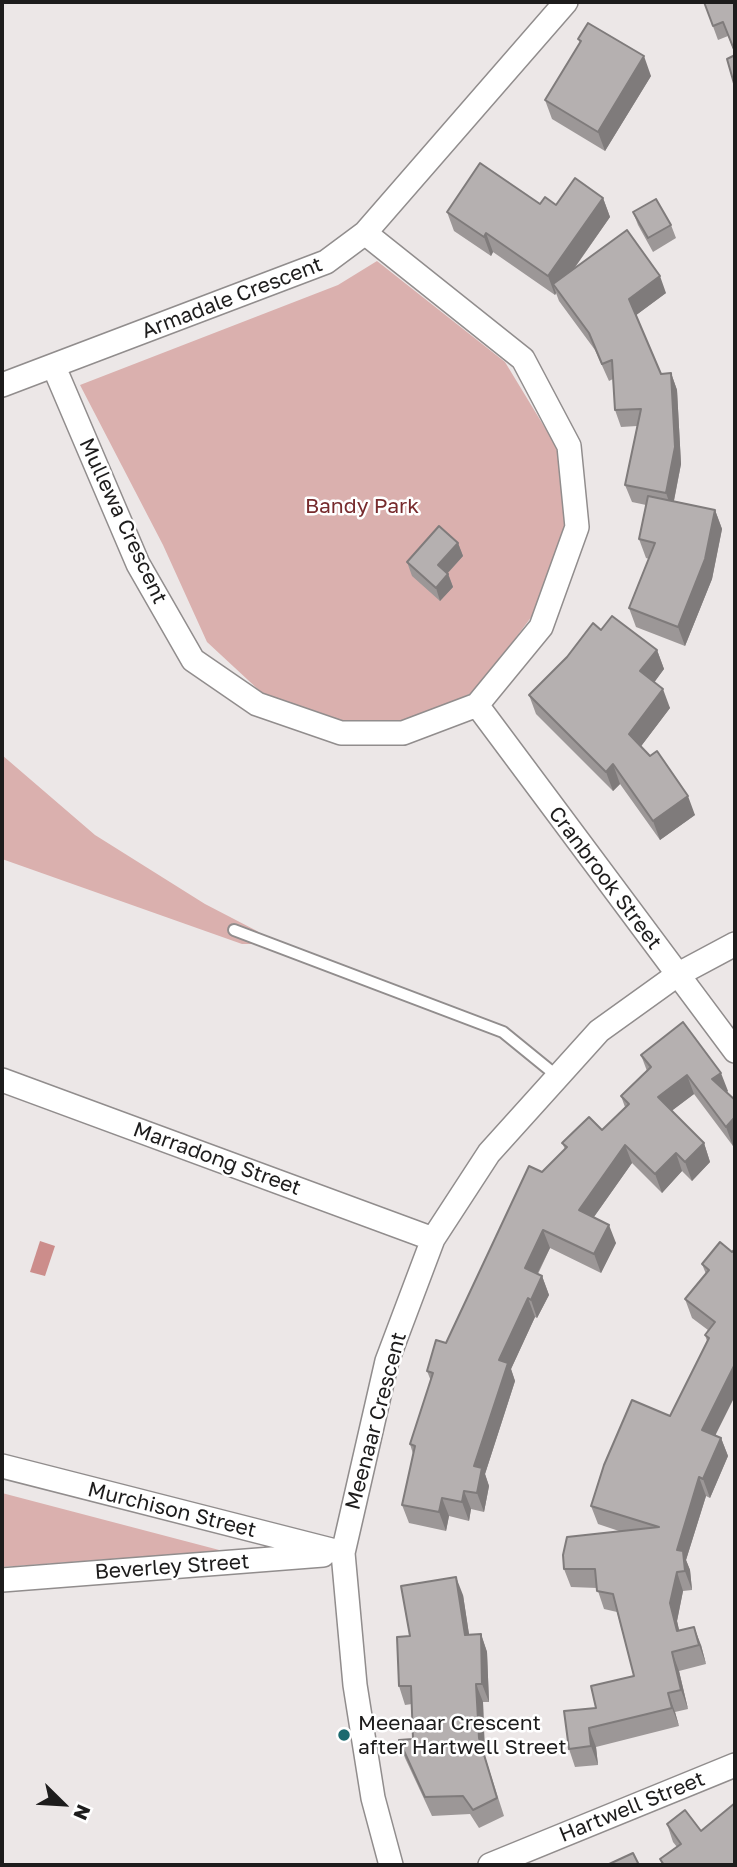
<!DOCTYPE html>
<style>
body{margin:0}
#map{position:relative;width:737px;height:1867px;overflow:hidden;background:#ece7e7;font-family:"Golos Text",sans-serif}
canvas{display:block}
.frame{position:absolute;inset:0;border:4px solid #1d1c1c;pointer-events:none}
.north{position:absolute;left:28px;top:1769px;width:70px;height:70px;-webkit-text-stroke:5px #fff;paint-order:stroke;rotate:114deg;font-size:19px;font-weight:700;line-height:28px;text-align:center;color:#1d1c1c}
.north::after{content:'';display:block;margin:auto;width:24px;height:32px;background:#1d1c1c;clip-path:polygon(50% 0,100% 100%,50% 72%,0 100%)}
</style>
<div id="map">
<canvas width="737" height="1867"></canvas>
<div class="frame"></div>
<div class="north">N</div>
</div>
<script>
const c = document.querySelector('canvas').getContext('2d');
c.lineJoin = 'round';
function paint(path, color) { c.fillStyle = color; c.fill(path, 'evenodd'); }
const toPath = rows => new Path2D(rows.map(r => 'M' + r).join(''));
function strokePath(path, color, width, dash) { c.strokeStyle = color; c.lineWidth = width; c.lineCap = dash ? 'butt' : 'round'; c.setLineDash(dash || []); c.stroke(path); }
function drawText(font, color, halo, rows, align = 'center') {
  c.font = font + ' "Golos Text",sans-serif'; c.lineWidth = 5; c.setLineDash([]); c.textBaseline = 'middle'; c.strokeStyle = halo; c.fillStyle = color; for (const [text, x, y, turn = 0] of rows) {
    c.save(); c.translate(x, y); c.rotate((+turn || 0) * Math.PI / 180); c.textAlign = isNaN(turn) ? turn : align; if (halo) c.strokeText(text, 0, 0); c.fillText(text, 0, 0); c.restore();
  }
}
const green = toPath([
 [377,261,505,362,556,446,569,520,535,612,476,691,409,722,347,722,262,693,207,642,163,545,80,385,338,285],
 [2,755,95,835,205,904,257,931,271,944,242,944,2,859],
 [2,1493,223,1551,2,1567]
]);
const water = toPath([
 [40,1241,55,1246,45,1276,30,1272]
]);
const service = toPath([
 [234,930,503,1032,557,1076]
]);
const minor = toPath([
 [54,367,138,564,193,660,257,704,341,733,403,733,477,705,541,627,577,527,569,446,523,359,365,233],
 [2,385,326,262,365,233,566,2],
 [477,705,735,1051],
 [2,1080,433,1239],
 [2,1466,343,1553],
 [2,1580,323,1555],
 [391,1865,373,1798,355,1685,343,1553,387,1361,433,1239,489,1153,599,1031,677,975,735,944],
 [490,1865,735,1765]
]);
const wall = toPath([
 [704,2,735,2,735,54,728,36,718,40],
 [578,39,651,76,605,151,552,119,545,100,580,43],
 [603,198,610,217,574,269,666,293,636,315,661,374,671,373,677,390,681,464,674,501,715,510,722,529,712,579,685,646,636,627,629,608,649,559,646,558,639,539,646,505,632,502,625,485,637,426,621,427,615,410,613,379,609,381,595,350,559,301,556,293,555,295,493,252,491,256,454,231,447,212,540,204,556,205],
 [633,212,671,225,676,238,653,252,638,225],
 [458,543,463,556,448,573,453,587,440,601,412,576,407,562],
 [601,630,657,650,664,669,654,682,670,708,641,746,695,815,660,840,620,784,613,791,536,714,529,695],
 [641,1055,728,1091,727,1092,735,1100,735,1144,733,1146,694,1094,671,1111,704,1143,710,1162,692,1181,682,1171,662,1193,632,1163,594,1217,616,1243,601,1273,550,1248,538,1274,542,1276,549,1295,537,1318,535,1317,511,1369,515,1381,485,1474,489,1486,484,1512,471,1509,469,1521,449,1516,446,1531,409,1523,402,1505,413,1454,410,1444,431,1381,427,1371,446,1343,542,1172,565,1149,562,1143,602,1130,625,1107,621,1096,647,1071],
 [720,1242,716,1435,721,1438,728,1456,710,1498,706,1496,686,1560,690,1570,692,1590,683,1591,677,1621,679,1631,701,1645,706,1664,679,1671,688,1709,675,1712,679,1726,596,1747,598,1765,575,1767,569,1749,596,1708,634,1676,617,1612,604,1609,597,1588,571,1587,564,1569,619,1531,598,1524,591,1506,670,1416,707,1341,705,1335,708,1330,692,1318,685,1299,706,1274,702,1264],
 [463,1595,469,1635,481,1634,487,1652,489,1702,483,1702,485,1757,504,1816,479,1828,470,1814,432,1816,405,1758,399,1740,413,1739,412,1704,405,1705,399,1686,410,1636],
 [667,1824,701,1831,735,1865,662,1865,660,1859,677,1847,673,1842]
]);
const shadedWall = toPath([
 [644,56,651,76,605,151,598,132],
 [603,198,610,217,558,291,553,284,556,293,555,295,548,276],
 [486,233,493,252,491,256,484,237],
 [660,276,666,293,635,316,629,299],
 [671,373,677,390,681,464,672,510,666,493],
 [715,510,722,529,712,579,685,646,678,627],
 [458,543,463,556,443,578,438,565],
 [448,574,453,587,440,601,436,588],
 [657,650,664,669,648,691,640,671],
 [663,689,670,708,636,753,629,734],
 [613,764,620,784,613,791,606,772],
 [688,796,695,815,660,840,653,821],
 [721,1073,728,1091,719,1098,712,1079],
 [687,1075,694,1094,665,1116,658,1097],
 [735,1117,735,1144,733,1146,726,1127],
 [704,1143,710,1162,692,1181,685,1162],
 [625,1145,632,1163,586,1228,579,1210],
 [676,1153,682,1171,662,1193,655,1174],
 [609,1225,616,1243,601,1273,594,1254],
 [543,1230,550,1248,531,1286,525,1268],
 [542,1276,549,1295,537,1318,531,1300],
 [528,1298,535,1317,511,1369,515,1381,485,1474,489,1486,484,1512,477,1493,474,1466,499,1360],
 [735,1364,735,1396,709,1448,702,1430],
 [721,1438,728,1456,710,1498,703,1479],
 [699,1477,706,1496,686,1560,690,1570,692,1590,677,1550],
 [464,1491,471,1509,469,1521,462,1502],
 [442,1498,449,1516,446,1531,439,1512],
 [677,1572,683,1591,677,1621,684,1650,677,1631,670,1603],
 [456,1577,463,1595,472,1653,465,1635],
 [694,1627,701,1645,706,1664,699,1645],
 [481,1634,487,1652,489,1702,482,1684],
 [672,1652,679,1671,688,1709,681,1690],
 [476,1684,483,1702,485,1757,504,1816,479,1738],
 [668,1693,675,1712,679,1726,672,1708],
 [589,1728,596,1747,598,1765,591,1746]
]);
const building = toPath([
 [704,2,735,2,735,52,723,22,713,26,704,2],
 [588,23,644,56,598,132,545,100,581,41,578,39,588,23],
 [735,55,735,87,727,59,735,55],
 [480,163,540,204,545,197,556,205,575,178,603,198,548,276,486,233,484,237,447,212,480,163],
 [656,199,671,225,648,238,633,212,656,199],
 [627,230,660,276,629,299,661,374,671,373,675,447,666,493,625,485,641,409,615,410,612,360,602,364,589,333,553,284,627,230],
 [648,496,715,510,705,559,678,627,629,608,655,543,639,539,648,496],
 [439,526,458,543,438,565,448,574,436,588,407,562,439,526],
 [612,616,657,650,640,671,663,689,629,734,650,756,657,751,688,796,653,821,613,764,606,772,529,695,567,657,593,623,601,630,612,616],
 [683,1022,721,1073,712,1079,735,1100,735,1117,726,1127,687,1075,658,1097,704,1143,685,1162,676,1153,655,1174,625,1145,579,1210,609,1225,594,1254,543,1230,525,1268,542,1276,531,1300,528,1298,499,1360,508,1363,474,1466,482,1468,477,1493,464,1491,462,1502,442,1498,439,1512,402,1505,415,1446,410,1444,433,1373,427,1371,436,1340,446,1343,529,1166,542,1172,567,1147,562,1143,589,1117,602,1130,629,1104,621,1096,651,1067,641,1055,683,1022],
 [720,1242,732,1252,735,1249,735,1364,702,1430,721,1438,703,1479,699,1477,677,1550,683,1551,685,1571,677,1572,670,1603,677,1631,694,1627,699,1645,672,1652,681,1690,668,1693,672,1708,589,1728,591,1746,569,1749,564,1711,596,1708,591,1686,634,1676,613,1594,597,1591,595,1569,564,1569,563,1555,567,1537,659,1527,591,1506,604,1465,632,1400,670,1416,709,1338,705,1335,715,1322,685,1299,709,1270,702,1264,720,1242],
 [456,1577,465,1635,481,1634,482,1684,476,1684,479,1738,497,1798,473,1810,463,1796,425,1797,399,1740,413,1739,411,1686,399,1686,397,1637,410,1636,401,1586,456,1577],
 [735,1803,735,1865,664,1865,660,1859,681,1844,667,1824,685,1810,701,1831,735,1803],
 [633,1853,639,1865,607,1865,633,1853]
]);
const markers = [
 [344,1735,7,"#1d6a6f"]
];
const streetNames = [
 ["Armadale Crescent",232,298,-21],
 ["Mullewa Crescent",123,521,65],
 ["Cranbrook Street",605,878,53],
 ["Marradong Street",217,1159,20],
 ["Meenaar Crescent",376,1421,-75],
 ["Murchison Street",172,1510,14],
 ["Beverley Street",172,1567,-4],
 ["Hartwell Street",632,1807,-22]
];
const parkNames = [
 ["Bandy Park",362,506]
];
const poiNames = [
 ["Meenaar Crescent",358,1723],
 ["after Hartwell Street",358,1747]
];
paint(green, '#dab0ae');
paint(water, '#cc8d8b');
strokePath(service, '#918d8d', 14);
strokePath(minor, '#918d8d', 26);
strokePath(service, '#fff', 10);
strokePath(minor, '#fff', 23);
paint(wall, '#9c9797');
paint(shadedWall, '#7f7b7b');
paint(building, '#b5b0b0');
strokePath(building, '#7f7b7b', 2);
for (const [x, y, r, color] of markers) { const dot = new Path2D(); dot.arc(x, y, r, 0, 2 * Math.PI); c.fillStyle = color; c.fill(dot); strokePath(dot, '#fff', 2.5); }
drawText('21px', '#1d1c1c', '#fff', streetNames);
drawText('21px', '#772b2d', '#fff', parkNames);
drawText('21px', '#1d1c1c', '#fff', poiNames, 'left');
</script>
